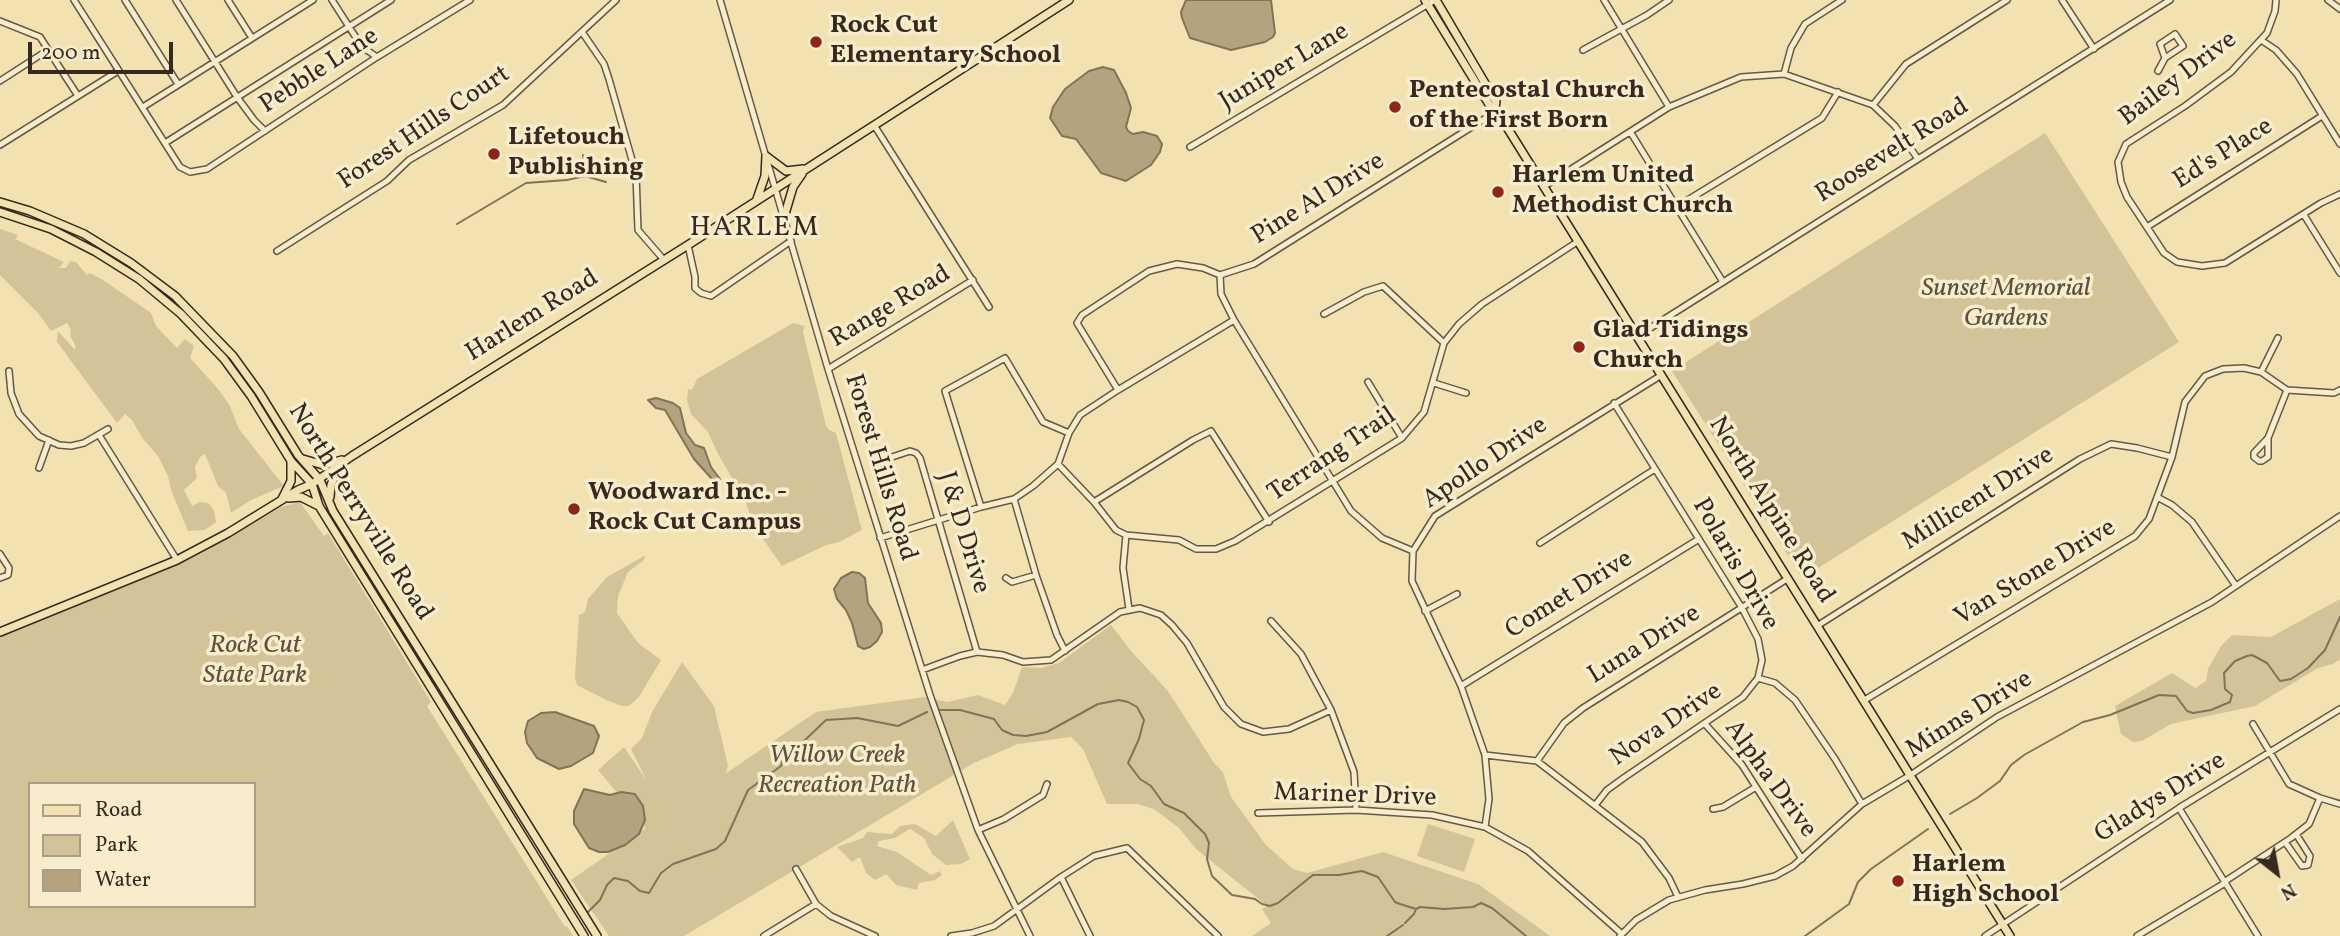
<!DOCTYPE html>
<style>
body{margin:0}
#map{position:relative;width:2340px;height:936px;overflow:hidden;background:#f3e2b1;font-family:Vollkorn,serif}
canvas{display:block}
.legend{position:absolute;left:28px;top:782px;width:228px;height:126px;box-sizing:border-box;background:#f7eccc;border:2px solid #aa9e87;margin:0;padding:9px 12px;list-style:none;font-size:21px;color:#362a1f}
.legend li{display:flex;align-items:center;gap:14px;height:35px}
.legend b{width:35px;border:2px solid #aa9e87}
.north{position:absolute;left:2242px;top:838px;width:70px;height:70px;-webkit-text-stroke:5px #f7eccc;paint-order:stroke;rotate:149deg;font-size:19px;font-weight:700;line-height:28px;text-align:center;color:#362a1f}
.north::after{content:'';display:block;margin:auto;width:24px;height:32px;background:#362a1f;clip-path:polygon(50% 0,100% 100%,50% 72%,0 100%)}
.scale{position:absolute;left:28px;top:42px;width:145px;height:32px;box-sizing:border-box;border:4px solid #362a1f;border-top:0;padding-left:9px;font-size:21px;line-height:24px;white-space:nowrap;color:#362a1f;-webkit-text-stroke:5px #f7eccc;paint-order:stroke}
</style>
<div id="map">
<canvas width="2340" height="936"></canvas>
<ul class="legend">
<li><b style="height:9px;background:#f3e2b1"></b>Road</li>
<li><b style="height:19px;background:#d3c398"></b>Park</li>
<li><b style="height:19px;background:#b3a37f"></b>Water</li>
</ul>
<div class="north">N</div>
<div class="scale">200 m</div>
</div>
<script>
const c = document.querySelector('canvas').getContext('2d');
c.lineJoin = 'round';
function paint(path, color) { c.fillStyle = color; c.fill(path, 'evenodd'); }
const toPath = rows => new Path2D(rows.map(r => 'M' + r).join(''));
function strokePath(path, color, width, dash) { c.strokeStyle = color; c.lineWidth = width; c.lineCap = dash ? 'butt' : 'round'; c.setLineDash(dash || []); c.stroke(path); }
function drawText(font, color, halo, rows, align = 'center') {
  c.font = font + ' Vollkorn,serif'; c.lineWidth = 7; c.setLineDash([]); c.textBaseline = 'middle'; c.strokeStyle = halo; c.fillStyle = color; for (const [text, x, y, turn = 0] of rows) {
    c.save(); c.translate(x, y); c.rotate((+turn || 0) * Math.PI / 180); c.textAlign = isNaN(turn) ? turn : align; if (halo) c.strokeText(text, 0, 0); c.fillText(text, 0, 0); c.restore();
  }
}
const green = toPath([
 [2045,133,2179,342,1802,578,1672,371],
 [0,229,18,235,15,239,64,262,59,268,66,268,70,261,76,262,87,275,90,273,103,280,151,313,156,326,177,348,185,339,194,346,190,358,219,390,230,406,239,429,284,486,251,500,231,513,226,493,218,486,205,454,200,457,195,467,197,478,184,490,192,506,200,502,208,503,214,510,216,522,205,530,188,531,171,490,168,476,158,456,143,439,132,420,125,414,117,423,57,342,58,331,74,349,76,347,70,335,71,330,67,323,51,331,38,313,0,275],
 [793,323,805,326,803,332,826,426,829,430,836,433,862,530,839,542,826,545,782,566,754,526,744,498,718,454,708,432,691,414,687,400,688,389,692,390,697,379],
 [300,502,324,536,328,533,431,702,427,706,565,927,567,926,573,936,0,936,0,636,200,554,281,507],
 [30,784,254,784,254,906,30,906],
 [646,555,643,561,628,572,618,596,617,613,638,643,661,660,639,697,629,706,622,706,606,700,577,685,575,677,579,615,585,612,588,599,607,577],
 [2340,599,2340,659,2333,664,2318,668,2255,706,2171,724,2142,741,2133,742,2121,734,2115,706,2172,673,2195,688,2206,681,2208,669,2221,646,2232,635,2271,637],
 [1111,625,1131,651,1168,691,1214,763,1223,772,1231,797,1266,845,1293,869,1307,873,1383,852,1478,884,1550,936,1252,936,1271,923,1262,909,1266,907,1265,904,1197,850,1179,828,1154,809,1138,804,1107,804,1083,749,1071,737,1018,744,974,763,684,936,609,936,571,880,646,828,598,770,624,747,647,781,631,749,642,738,652,712,682,662,714,706,728,766,725,774,816,712,925,697,947,702,978,695,1005,705,1013,693,1022,667,1041,668,1059,663],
 [953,820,970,859,961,864,946,865,932,854,924,838,910,829,895,838,879,841,877,846,897,852,931,875,940,871,942,875,935,880,919,883,917,890,896,885,886,874,875,880,866,873,860,857,852,862,837,847,863,838,867,832,892,834,900,826,915,824,936,836],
 [1428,824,1475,839,1464,872,1417,856]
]);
const water = toPath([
 [1186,0,1271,0,1275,33,1273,37,1265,42,1231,50,1190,38,1182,18,1181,12,1186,0],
 [1103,67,1114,70,1126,93,1131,108,1126,127,1128,131,1133,134,1143,132,1157,136,1162,144,1160,152,1151,165,1126,181,1101,173,1076,139,1062,136,1050,118,1053,107,1065,89,1089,71,1103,67],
 [656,398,673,403,680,408,686,433,695,445,704,448,711,467,720,479,712,479,694,459,665,410,656,408,648,400,656,398],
 [852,572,859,573,865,578,868,603,881,623,882,632,877,641,870,647,864,649,858,646,852,623,846,610,837,599,834,589,841,578,852,572],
 [555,712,594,726,599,736,593,753,571,766,559,769,537,758,527,743,525,732,528,721,541,713,555,712],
 [584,789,610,795,621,792,635,794,643,806,645,820,639,834,625,845,608,852,599,852,589,848,574,824,574,811,584,789]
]);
const stream = toPath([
 [583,155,585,175],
 [457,224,526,183,567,180,585,176,606,182],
 [939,710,960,710,994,719,1002,730,1013,735,1026,736,1047,732,1098,704,1119,700,1128,702,1137,707,1144,720,1139,739,1128,763,1140,779,1151,786,1164,804,1184,813,1205,834,1209,843,1207,859,1212,876,1232,895,1255,899,1262,904,1270,906,1278,903,1313,875,1339,875,1362,871,1378,877,1395,902,1400,904,1416,909,1420,907,1444,909,1473,907,1481,903,1492,908,1526,936],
 [1950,814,1977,798,2000,781,2011,765,2024,755,2083,722,2110,715,2159,695,2176,696,2187,711,2193,713,2211,710,2230,702,2232,695,2225,689,2224,673,2235,661,2247,656,2252,655,2267,663,2280,681,2291,679,2308,668,2325,650,2340,617],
 [587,913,600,900,607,885,614,878,628,881,640,891,649,893,661,873,673,864,716,849,725,841,748,790,781,766,782,762,826,720,857,718,898,726,927,712],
 [1405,923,1414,914,1416,909],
 [1387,936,1403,925],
 [1805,936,1849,904,1858,882,1871,869,1928,829]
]);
const minor = toPath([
 [74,0,180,167,190,172,207,169,377,57,470,0],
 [125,0,178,84],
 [176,0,237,97,254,120,265,131],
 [228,0,252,38],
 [332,0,362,47,377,57],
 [720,0,828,369,930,695,978,830,1030,936],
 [1604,0,1669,107],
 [2062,0,2094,49],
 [2276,0,2275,11,2267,33,2231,72,2185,106,2126,144,2118,162,2121,182,2127,197,2164,253,2177,262,2202,266,2225,263,2321,203,2340,194],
 [2328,0,2340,9],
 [0,21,40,37,78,96],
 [582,32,604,64,609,79,636,174,638,230,664,260],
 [2261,40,2276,50,2297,74,2340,144],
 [1583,50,1647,15,1669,0],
 [2158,71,2165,58,2183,46,2175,34,2160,44,2165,58],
 [1784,74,1791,48,1805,24,1842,0],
 [0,81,48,50],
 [1873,105,1906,64,2007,0],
 [143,107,313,0],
 [874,125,989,307],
 [1631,133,1723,282],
 [165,143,391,0],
 [0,145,118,71],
 [1190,147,1435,0],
 [1543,187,1669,107,1741,77,1784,74,1873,105,1895,126,1918,159],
 [1678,206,1822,118,1838,92],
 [2304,215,2340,273],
 [2147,227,2322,116],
 [688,245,695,277,695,288,701,293,711,296,791,241],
 [277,251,387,181,409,160,503,105,616,0],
 [1220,275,1221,294,1234,320,1351,511,1382,538,1413,551],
 [1324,314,1364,292,1383,286,1444,343],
 [1636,337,2170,0],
 [828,369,973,280],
 [9,371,11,393,19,414,39,436,59,445,71,446,84,443,108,429],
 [2261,372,2278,338],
 [1368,382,1402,438],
 [1434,383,1466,393],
 [1118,390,1077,323,1082,315,1149,271,1177,264,1203,268,1220,275,1254,264,1497,111],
 [99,435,177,560],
 [2268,438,2254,453,2254,457,2259,461,2262,461,2268,457,2268,438,2287,390],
 [889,458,910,451,916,453,920,458,977,652],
 [1058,464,1094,502,1116,530,1126,535,1179,540,1196,549,1216,549,1235,541,1402,438,1424,412,1444,343,1459,324,1482,304,1577,242],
 [39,468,49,440],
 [2157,497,2172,505,2192,522,2236,586],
 [1014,499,1036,575,1057,635,1065,651],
 [1094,502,1193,440,1211,431,1269,522],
 [981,507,945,391,1005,358,1043,422,1069,433],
 [1126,535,1123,568,1129,609],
 [880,538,981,507,1014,499,1033,486,1058,464,1069,433,1080,415,1118,390,1234,320],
 [1540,543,1655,469],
 [0,554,9,568,8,575,0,578],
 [1006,578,1012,582,1036,575],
 [1425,611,1457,594],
 [1271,621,1301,654,1331,710,1354,772,1356,810],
 [1817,626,2080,459,2111,444,2137,448,2172,457],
 [922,670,960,656,977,652,1003,655,1023,662,1051,660,1120,612,1140,608,1161,615,1172,625,1187,643,1224,707,1241,724,1263,732,1289,729,1331,710],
 [1758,678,1775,683,1795,700,1835,759,1862,804],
 [1461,686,1699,539],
 [1863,701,2135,536,2149,519,2172,457,2185,402,2205,376,2223,369,2244,368,2261,372,2287,390,2334,393,2340,390],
 [1705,724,1742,765,1802,859],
 [2253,724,2289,784,2320,798,2340,804],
 [1485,755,1537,761,1642,842,1669,878,1678,897],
 [1537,761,1564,723,1583,708,1787,579],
 [1596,804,1607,790,1625,777,1743,697,1758,678,1762,660,1758,639,1742,608,1614,403],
 [2179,808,2258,936],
 [1713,809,1723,807,1756,787],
 [1258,813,1356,810,1432,815,1485,827,1528,851,1622,934],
 [1485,827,1489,799,1485,755,1461,686,1412,581,1413,551,1435,516,1660,376],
 [978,830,1004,819,1043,795,1047,784],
 [2285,842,2302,866,2308,865,2310,856,2296,834],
 [796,869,816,904,831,916,875,936],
 [1061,877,1090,936],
 [764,936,816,904],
 [951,936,972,933,994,926,1061,877,1094,856,1127,848,1218,936],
 [1620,936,1636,920,1669,900,1705,890,1743,884,1775,876,1793,866,1862,804,1909,776,1997,717,2212,602,2340,516],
 [1985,936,2179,808,2340,709],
 [2137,936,2225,883,2227,880,2291,838,2309,824,2320,798]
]);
const major = toPath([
 [1425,0,1490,106,1495,108,2010,936],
 [1436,0,1496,102,1495,108],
 [766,156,786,171,803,169],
 [757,199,765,176,766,156],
 [0,202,30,211,84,234,131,263,175,296,233,356,259,392,298,455,320,480,333,511,597,936],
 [0,212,51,229,96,252,139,279,181,314,224,359,251,396,291,461,312,484,319,506,584,936],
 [785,214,793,187,802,174],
 [303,459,323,465,342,460],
 [330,497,331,485,338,469],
 [289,498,301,497,319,506],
 [282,499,291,481,291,461],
 [0,632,177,560,228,533,298,490,312,484,352,456,688,245,1069,0]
]);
const markers = [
 [816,42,7,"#8f2418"],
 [1395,107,7,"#8f2418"],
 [494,154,7,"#8f2418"],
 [1498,192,7,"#8f2418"],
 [1579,347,7,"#8f2418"],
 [574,509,7,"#8f2418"],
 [1898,881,7,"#8f2418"]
];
const poiNames = [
 ["Rock Cut",830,27],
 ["Elementary School",830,57],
 ["Pentecostal Church",1409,92],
 ["of the First Born",1409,122],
 ["Lifetouch",508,139],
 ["Publishing",508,169],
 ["Harlem United",1512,177],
 ["Methodist Church",1512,207],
 ["Glad Tidings",1593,332],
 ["Church",1593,362],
 ["Woodward Inc. -",588,494],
 ["Rock Cut Campus",588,524],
 ["Harlem",1912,866],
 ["High School",1912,896]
];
const streetNames = [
 ["Juniper Lane",1285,68,-31],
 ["Pebble Lane",320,72,-33],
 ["Bailey Drive",2179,80,-37],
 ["Forest Hills Court",425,129,-34],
 ["Roosevelt Road",1893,152,-32],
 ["Ed's Place",2224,155,-32],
 ["Pine Al Drive",1319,200,-32],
 ["Range Road",891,308,-31],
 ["Harlem Road",533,317,-32],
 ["Terrang Trail",1333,456,-34],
 ["Apollo Drive",1486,464,-34],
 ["Forest Hills Road",879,468,73],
 ["Millicent Drive",1979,500,-32],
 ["North Alpine Road",1770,511,58],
 ["North Perryville Road",359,513,58],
 ["J & D Drive",962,533,73],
 ["Polaris Drive",1734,565,60],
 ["Van Stone Drive",2036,574,-31],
 ["Comet Drive",1570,596,-32],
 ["Luna Drive",1645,646,-32],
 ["Minns Drive",1970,716,-32],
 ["Nova Drive",1667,726,-34],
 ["Alpha Drive",1769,780,54],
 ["Mariner Drive",1355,797,2],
 ["Gladys Drive",2161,799,-32]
];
const parkNames = [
 ["Sunset Memorial",2006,290],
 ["Gardens",2006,320],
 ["Rock Cut",255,647],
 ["State Park",255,677],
 ["Willow Creek",837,757],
 ["Recreation Path",837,787]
];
const neighbourhoodNames = [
 ["HARLEM",755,230]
];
paint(green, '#d3c398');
paint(water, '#b3a37f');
strokePath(water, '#817359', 2);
strokePath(stream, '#817359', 2);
strokePath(minor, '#655844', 8);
strokePath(major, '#362a1f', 10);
strokePath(minor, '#f7eccc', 5);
strokePath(major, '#f3e2b1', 7);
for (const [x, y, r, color] of markers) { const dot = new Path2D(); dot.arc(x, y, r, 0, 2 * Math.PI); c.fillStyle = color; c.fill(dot); strokePath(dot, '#f7eccc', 2.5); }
drawText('bold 26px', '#362a1f', '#f7eccc', poiNames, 'left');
drawText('26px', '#362a1f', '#f7eccc', streetNames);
drawText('italic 26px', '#5d503d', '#f7eccc', parkNames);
c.letterSpacing = '2px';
drawText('28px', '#362a1f', '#f7eccc', neighbourhoodNames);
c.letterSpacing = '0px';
</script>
